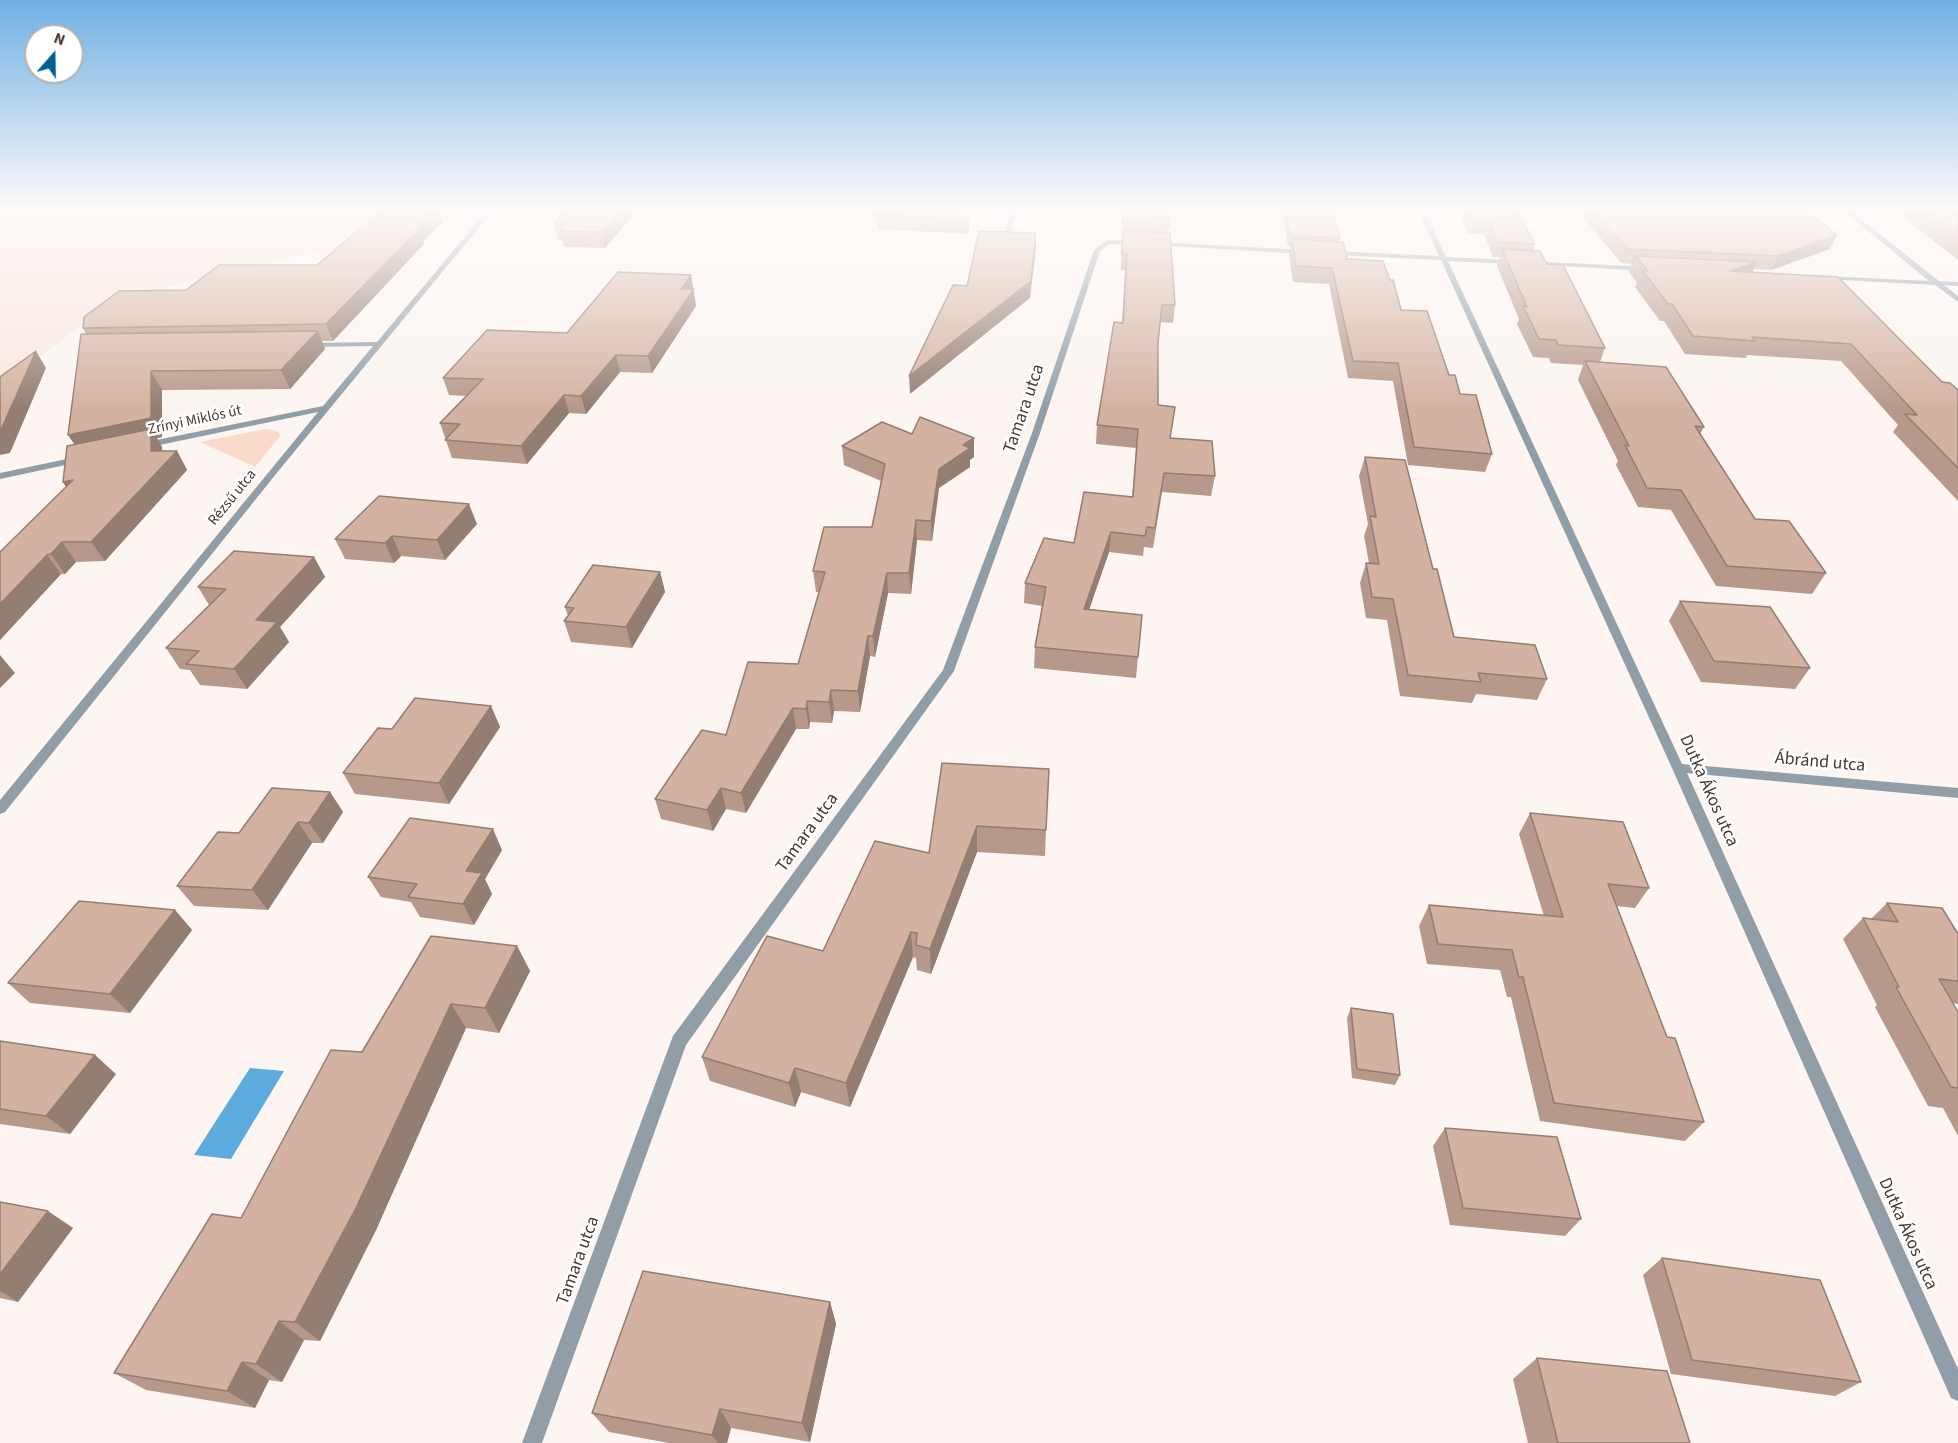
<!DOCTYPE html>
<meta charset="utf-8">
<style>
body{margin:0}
#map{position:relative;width:1958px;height:1443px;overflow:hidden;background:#fcf5f1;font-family:"Source Sans 3",sans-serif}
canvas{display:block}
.north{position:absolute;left:24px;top:24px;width:60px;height:60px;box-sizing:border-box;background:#fff;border:2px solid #b5b0ad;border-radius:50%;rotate:20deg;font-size:16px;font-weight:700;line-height:24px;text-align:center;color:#473932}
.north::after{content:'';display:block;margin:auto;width:21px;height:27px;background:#006090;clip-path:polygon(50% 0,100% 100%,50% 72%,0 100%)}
</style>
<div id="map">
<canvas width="1958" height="1443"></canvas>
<div class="north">N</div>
</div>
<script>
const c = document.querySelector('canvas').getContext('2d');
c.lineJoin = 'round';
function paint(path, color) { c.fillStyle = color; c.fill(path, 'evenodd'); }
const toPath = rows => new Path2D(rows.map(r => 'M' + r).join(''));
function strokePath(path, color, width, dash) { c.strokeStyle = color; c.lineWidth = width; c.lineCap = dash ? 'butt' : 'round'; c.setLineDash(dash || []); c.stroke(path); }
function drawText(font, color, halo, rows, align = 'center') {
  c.font = font + ' "Source Sans 3",sans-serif'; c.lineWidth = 5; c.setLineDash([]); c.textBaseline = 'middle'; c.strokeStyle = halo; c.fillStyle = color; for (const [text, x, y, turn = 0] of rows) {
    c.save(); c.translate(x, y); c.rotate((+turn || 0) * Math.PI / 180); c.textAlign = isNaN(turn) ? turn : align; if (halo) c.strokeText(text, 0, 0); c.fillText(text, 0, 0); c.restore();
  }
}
const built = toPath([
 [0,208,395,208,354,247,291,257,215,274,108,304,0,388]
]);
const green = toPath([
 [266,429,277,431,281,435,255,467,200,442]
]);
const water = toPath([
 [250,1068,284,1071,231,1159,194,1155]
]);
const minor = toPath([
 [489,208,495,208,280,469,5,812,0,814,0,800,318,412,145,448,141,445,142,443,323,406,373,346,307,347,304,347,304,343,377,342,489,208],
 [1012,208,1018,208,1010,235,1007,237,1004,235,1012,208],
 [1417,208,1423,208,1446,257,1512,260,1515,262,1512,264,1448,261,1682,764,1958,788,1958,798,1687,773,1958,1369,1958,1401,1951,1398,1672,768,1441,260,1332,255,1329,253,1332,251,1439,256,1417,208],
 [1840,208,1847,208,1939,281,1958,282,1958,286,1944,285,1958,296,1958,302,1935,285,1824,279,1823,278,1826,276,1929,281,1840,208],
 [1107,240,1137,241,1140,243,1137,245,1109,244,1100,251,1040,433,954,671,686,1045,542,1443,522,1443,673,1036,943,670,1032,433,1094,250,1107,240],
 [1155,242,1305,250,1308,252,1305,254,1153,245,1152,244,1155,242],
 [1547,262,1647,267,1650,269,1647,271,1545,265,1544,264,1547,262],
 [81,456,84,457,84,461,0,479,0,473,81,456]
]);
const wall = toPath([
 [569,208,639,208,605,248,564,247,562,240,558,240,554,224],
 [871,208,959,208,969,220,969,234,879,229],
 [1122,208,1168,208,1169,225,1168,233,1175,305,1173,323,1160,322,1158,343,1158,405,1171,438,1215,476,1211,496,1162,492,1153,548,1144,547,1143,556,1109,552,1089,610,1138,657,1136,678,1034,668,1035,647,1042,606,1024,603,1025,583,1074,543,1132,497,1136,448,1096,444,1097,425,1122,323,1125,270,1121,270],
 [1281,208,1332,208,1340,238,1339,242,1347,259,1401,310,1449,375,1492,454,1485,472,1408,465,1393,381,1348,378,1329,284,1293,282,1289,255,1291,247,1288,246],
 [1457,208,1515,208,1535,244,1533,251,1547,264,1605,348,1600,362,1704,427,1700,434,1755,519,1826,573,1812,594,1716,586,1671,510,1638,507,1616,465,1618,461,1578,380,1583,365,1551,363,1549,358,1533,357,1517,324,1519,319,1497,266,1500,257,1493,257,1484,234,1468,233],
 [1577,208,1804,208,1830,249,1771,270,1754,269,1752,272,1958,390,1958,501,1893,432,1898,425,1841,361,1747,355,1746,358,1685,354,1664,321,1660,321,1635,287,1637,283,1629,272,1632,264,1621,263,1576,209],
 [1892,208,1958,208,1958,260],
 [438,209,442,223,423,241,424,244,333,341,322,341,325,349,290,389,162,390,162,437,157,438,162,447,162,451,177,451,187,470,105,561,76,562,65,574,61,574,0,640,0,552,66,487,63,482,74,444,86,334,83,328,186,290,317,265],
 [691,275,696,306,652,373,620,372,586,414,569,413,527,464,452,458,440,423,466,396,449,395,443,378,567,333],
 [912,434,974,438,974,457,970,460,970,467,939,488,932,541,917,540,911,594,888,593,875,657,870,656,860,712,834,711,832,723,810,722,809,729,796,729,746,813,726,809,713,831,661,819,655,799,726,735,798,664,819,592,816,592,813,571,872,527,881,481,844,465,842,446],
 [1365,457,1433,569,1454,637,1547,679,1537,700,1476,694,1472,703,1400,696,1387,620,1366,618,1360,583,1366,563,1369,563,1364,536,1368,524,1359,476],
 [477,524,445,560,401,556,394,563,345,559,335,539],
 [314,557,325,577,280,627,289,642,247,689,200,685,190,670,180,669,166,648,209,605,198,587],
 [660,572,665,592,632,648,571,642,564,621,568,616,565,607],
 [1680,601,1810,668,1795,689,1701,682,1669,621],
 [491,706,500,727,449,804,355,794,343,773,392,729],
 [942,763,1046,830,1045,856,977,852,931,974,917,970,916,958,913,957,850,1107,801,1092,795,1107,710,1081,702,1057,823,951,929,853],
 [330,792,343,812,323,843,312,843,268,910,194,906,177,886,239,833],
 [1530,813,1649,888,1635,908,1617,906,1667,1037,1704,1122,1685,1141,1540,1121,1511,997,1507,997,1500,970,1427,964,1419,926,1429,905,1544,916,1519,834],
 [502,850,485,879,492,894,474,925,420,917,411,902,381,897,368,877],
 [1887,903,1958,934,1958,1004,1953,1003,1958,1012,1958,1136,1943,1108,1928,1106,1875,1007,1877,1005,1843,939,1863,918,1871,919],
 [175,910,192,930,130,1013,30,1003,8,983],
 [517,946,530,971,499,1033,466,1028,376,1230,320,1341,304,1340,282,1382,269,1380,255,1408,146,1390,114,1373,241,1218,362,1052],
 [1351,1008,1400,1075,1395,1085,1352,1078,1347,1018],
 [0,1041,116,1074,70,1134,0,1124],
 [1445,1128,1581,1219,1565,1236,1450,1225,1433,1146],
 [0,1202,73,1228,18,1302,0,1298],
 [1662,1258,1861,1382,1835,1396,1671,1374,1643,1275],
 [830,1302,836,1324,810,1442,731,1428,727,1443,669,1443,609,1432,592,1413],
 [1537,1358,1690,1443,1528,1443,1513,1379]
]);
const shadedWall = toPath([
 [623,208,639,208,605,248,602,232],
 [438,209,442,223,423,241,424,244,333,341,326,324,416,229],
 [1036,233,1036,249,1030,298,910,394,909,376],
 [1837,235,1830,249,1771,270,1778,256],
 [1757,262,1749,278,1730,271],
 [691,275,696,306,652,373,648,356,681,289],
 [318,331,325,349,290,389,281,370],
 [36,351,46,368,10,453,0,455,0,432],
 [616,355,620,372,586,414,581,396],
 [151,371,162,390,162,437,157,438,162,447,162,467,177,451,187,470,105,561,91,542,81,454,68,435],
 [564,395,569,413,527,464,521,446],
 [974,438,974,457,970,460,970,467,939,488,932,541,931,521,939,469,963,445],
 [73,480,75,501,63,482],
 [469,504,477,524,445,560,437,540],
 [916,520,917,540,911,594,909,573],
 [1111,532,1109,552,1082,630,1084,609],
 [392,536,401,556,394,563,385,543],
 [62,542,76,562,65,574,51,554],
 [47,555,61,574,0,640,0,604],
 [314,557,325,577,280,627,289,642,247,689,234,669,256,620],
 [660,572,665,592,632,648,626,627],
 [887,573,888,593,875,657,873,636],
 [868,636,870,656,860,712,858,691],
 [0,655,15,673,0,688],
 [831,690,834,711,832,723,829,702],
 [807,701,810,722,809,729,806,709],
 [491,706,500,727,449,804,439,783],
 [793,708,796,729,746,813,741,793],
 [721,788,726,809,713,831,707,810],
 [330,792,343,812,323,843,309,823],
 [298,822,312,843,268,910,252,890],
 [977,826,977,852,931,974,930,949],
 [493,829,502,850,485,879,492,894,474,925,463,904,466,871],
 [175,910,192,930,130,1013,110,994],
 [911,932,913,957,850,1107,846,1083],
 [517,946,530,971,499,1033,485,1008],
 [451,1004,466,1028,376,1230,320,1341,295,1322],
 [95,1055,116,1074,70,1134,46,1116],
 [795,1068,801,1092,795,1107,789,1083],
 [48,1211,73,1228,18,1302,0,1291,0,1274],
 [830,1302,836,1324,810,1442,802,1423],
 [279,1321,304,1340,282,1382,256,1364],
 [242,1362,269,1380,255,1408,227,1391],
 [720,1409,731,1428,727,1443,718,1443,712,1435]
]);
const building = toPath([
 [385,208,438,209,416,229,419,229,326,324,83,328,84,317,119,291,186,290,219,265,317,265,385,208],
 [569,208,623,208,602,232,560,231,567,224,554,224,569,208],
 [875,208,959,208,969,220,878,215,875,208],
 [1123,208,1168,208,1169,225,1123,223,1123,208],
 [1285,208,1332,208,1340,238,1290,236,1285,208],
 [1467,208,1515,208,1535,244,1498,242,1488,220,1472,219,1467,208],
 [1592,208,1804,208,1837,235,1778,256,1627,249,1592,208],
 [1919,208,1958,208,1958,237,1919,208],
 [979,231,1036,233,1031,281,909,376,953,285,967,286,979,231],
 [1123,231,1170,233,1175,305,1162,305,1158,343,1158,405,1175,407,1170,438,1212,441,1215,476,1164,473,1155,528,1147,527,1145,536,1111,532,1084,609,1142,615,1138,657,1035,647,1046,587,1025,583,1044,538,1074,543,1084,492,1133,497,1138,429,1097,425,1114,322,1123,323,1127,254,1122,254,1123,231],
 [1292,239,1343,242,1347,259,1383,261,1390,280,1393,280,1401,310,1427,311,1449,375,1455,375,1460,394,1476,395,1492,454,1414,447,1398,363,1353,361,1332,268,1296,266,1292,239],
 [1502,249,1540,251,1547,264,1563,265,1605,348,1558,345,1556,340,1539,339,1523,306,1527,307,1502,249],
 [1635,256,1757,262,1730,271,1838,277,1942,382,1950,383,1958,390,1958,468,1905,414,1917,415,1851,344,1752,337,1755,341,1693,336,1672,304,1668,304,1642,270,1648,271,1635,256],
 [618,272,691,275,681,289,694,289,648,356,616,355,581,396,564,395,521,446,445,440,460,424,440,423,483,379,443,378,487,330,567,333,618,272],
 [318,331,281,370,151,371,151,418,68,435,81,334,318,331],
 [36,351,0,432,0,377,36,351],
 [1585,361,1666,367,1704,427,1695,426,1755,519,1789,521,1826,573,1727,566,1681,490,1647,488,1625,445,1629,446,1585,361],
 [920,417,974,438,963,445,970,448,939,469,931,521,916,520,909,573,887,573,873,636,868,636,858,691,831,690,829,702,807,701,806,709,793,708,741,793,721,788,707,810,655,799,702,730,726,735,748,662,798,664,825,572,813,571,824,527,872,527,885,464,842,446,882,422,912,434,920,417],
 [151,429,151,451,177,451,91,542,62,542,51,554,47,555,0,604,0,552,73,480,63,482,67,446,151,429],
 [1365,457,1405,460,1433,569,1437,569,1454,637,1535,645,1547,679,1478,673,1481,682,1408,675,1393,599,1372,597,1366,563,1379,564,1370,516,1376,517,1365,457],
 [379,496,469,504,437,540,392,536,385,543,335,539,379,496],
 [234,551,314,557,256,620,277,622,234,669,186,664,199,651,166,648,226,589,198,587,234,551],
 [593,565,660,572,626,627,564,621,574,608,565,607,593,565],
 [1680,601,1770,607,1810,668,1714,661,1680,601],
 [415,698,491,706,439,783,343,773,378,728,392,729,415,698],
 [942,763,1049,769,1046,830,977,826,930,949,916,945,917,933,911,932,846,1083,795,1068,789,1083,702,1057,767,936,823,951,875,841,929,853,942,763],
 [272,788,330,792,309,823,298,822,252,890,177,886,218,832,239,833,272,788],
 [1530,813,1623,822,1649,888,1608,884,1667,1037,1675,1038,1704,1122,1554,1103,1523,977,1519,977,1512,950,1438,944,1429,905,1563,917,1530,813],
 [410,818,493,829,466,871,482,873,463,904,408,897,417,884,368,877,410,818],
 [79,901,175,910,110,994,8,983,79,901],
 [1887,903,1942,908,1958,934,1958,981,1939,979,1958,1012,1958,1088,1951,1087,1896,987,1899,987,1863,918,1898,922,1887,903],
 [431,936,517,946,485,1008,451,1004,356,1208,295,1322,279,1321,256,1364,242,1362,227,1391,114,1373,212,1214,241,1218,331,1050,362,1052,431,936],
 [1351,1008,1393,1014,1400,1075,1357,1069,1351,1008],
 [0,1041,95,1055,46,1116,0,1109,0,1041],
 [1445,1128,1557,1137,1581,1219,1463,1208,1445,1128],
 [0,1202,48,1211,0,1274,0,1202],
 [1662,1258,1820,1280,1861,1382,1692,1360,1662,1258],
 [643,1271,830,1302,802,1423,720,1409,712,1435,592,1413,643,1271],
 [1537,1358,1667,1371,1690,1443,1558,1443,1537,1358]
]);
const farStreetnames = [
 ["Zrínyi Miklós út",195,421,-12],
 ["Rézsű utca",233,498,-51]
];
const streetNames = [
 ["Tamara utca",1025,409,-71],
 ["Ábránd utca",1820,763,5],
 ["Dutka Ákos utca",1708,791,66],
 ["Tamara utca",808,833,-54],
 ["Dutka Ákos utca",1907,1234,66],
 ["Tamara utca",579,1261,-70]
];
paint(built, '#f9e7df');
paint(green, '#fadbcb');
paint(water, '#5daade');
paint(minor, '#919ea7');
paint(wall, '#b6998a');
paint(shadedWall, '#947d71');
paint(building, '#d4b2a1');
strokePath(building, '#947d71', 1.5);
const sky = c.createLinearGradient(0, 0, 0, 410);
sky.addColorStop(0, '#70b0e4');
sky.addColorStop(0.51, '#fefaf9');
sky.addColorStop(1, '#fefaf900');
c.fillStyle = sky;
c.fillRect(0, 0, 1958, 410);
drawText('15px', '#473932', '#fff', farStreetnames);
drawText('18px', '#473932', '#fff', streetNames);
</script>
